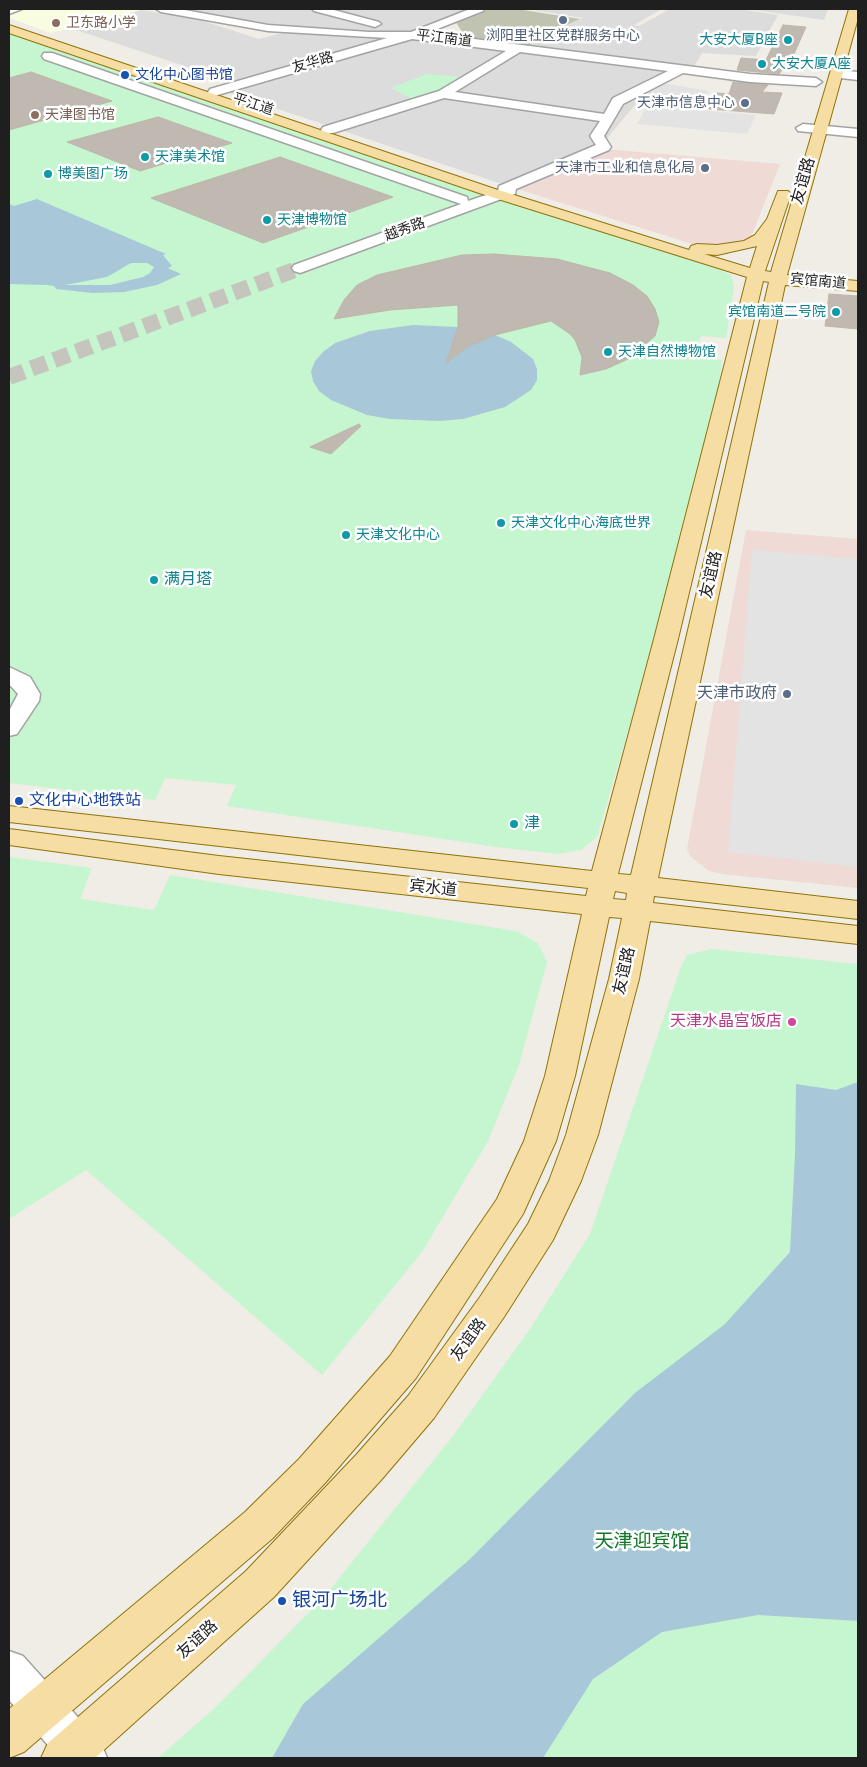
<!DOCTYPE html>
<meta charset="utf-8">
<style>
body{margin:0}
#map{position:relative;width:867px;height:1767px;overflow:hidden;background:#efede5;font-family:Roboto,sans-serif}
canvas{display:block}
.frame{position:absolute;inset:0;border:10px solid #1f1f1f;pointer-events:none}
</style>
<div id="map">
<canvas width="867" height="1767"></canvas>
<div class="frame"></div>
</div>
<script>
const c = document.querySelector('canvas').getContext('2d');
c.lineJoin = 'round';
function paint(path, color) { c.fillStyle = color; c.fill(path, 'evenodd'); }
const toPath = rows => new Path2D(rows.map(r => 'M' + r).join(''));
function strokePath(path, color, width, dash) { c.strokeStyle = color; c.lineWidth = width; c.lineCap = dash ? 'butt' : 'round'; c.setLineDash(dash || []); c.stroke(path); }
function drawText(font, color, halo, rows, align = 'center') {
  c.font = font + ' Roboto,"Noto Sans SC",sans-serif'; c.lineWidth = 5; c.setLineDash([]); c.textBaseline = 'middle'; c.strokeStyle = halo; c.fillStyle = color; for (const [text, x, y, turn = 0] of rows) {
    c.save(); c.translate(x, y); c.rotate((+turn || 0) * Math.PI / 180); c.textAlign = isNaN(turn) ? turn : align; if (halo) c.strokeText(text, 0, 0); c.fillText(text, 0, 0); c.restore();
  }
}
const residential = toPath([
 [168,9,472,9,411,32,366,33,273,27],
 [527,9,662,9,634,25,639,26,670,9,739,9,778,15,756,56,702,53,693,68,529,46,540,37,583,18],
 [748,9,828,9,824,20],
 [141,10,197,19,259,39,286,32,387,39,236,83,70,28],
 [413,38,664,70,599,148,508,186,227,92]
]);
const commercial = toPath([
 [603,149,780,164,749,242,702,247,514,188],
 [746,530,858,539,858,888,722,874,709,871,690,856,687,849]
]);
const education = toPath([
 [21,9,135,9,141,10,51,33,9,18,9,12]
]);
const construction = toPath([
 [482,9,517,9,580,19,540,37,529,46,465,37,454,19]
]);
const park = toPath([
 [9,33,460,187,720,269,732,276,734,287,726,338,701,336,694,357,722,360,715,416,651,653,597,837,581,850,558,854,496,847,227,806,236,785,165,778,155,800,9,783],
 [427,74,459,77,436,93,414,100,391,88],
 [9,857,92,868,80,899,154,910,170,875,516,931,538,943,547,962,519,1065,488,1141,422,1252,322,1375,86,1170,9,1219],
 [712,949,858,964,858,1758,158,1758,218,1705,324,1597,453,1436,530,1329,590,1234,681,967,687,955]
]);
const parking = toPath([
 [656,82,709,91,701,101,647,94],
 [647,106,648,106,756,115,747,134,637,124],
 [752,550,858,559,858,867,728,852]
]);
const water = toPath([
 [37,199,166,254,163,255,172,266,168,268,181,274,157,285,124,292,92,293,56,289,54,286,47,285,9,284,9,204,14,206],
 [131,263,147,263,154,267,150,273,143,277,110,285,65,285,107,277],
 [413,325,458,327,495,335,511,342,533,359,537,369,537,380,531,390,505,407,463,419,439,421,390,419,367,415,331,400,319,391,313,381,311,371,315,361,323,352,335,343,370,331],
 [858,1082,858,1621,758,1615,662,1632,593,1679,543,1758,272,1758,303,1704,470,1559,635,1393,725,1324,790,1252,795,1154,796,1084,836,1090]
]);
const building = toPath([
 [783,25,806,27,794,54,789,54,783,69,779,74,737,70,741,58,766,60,783,25],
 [31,72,112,101,9,130,9,78,31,72],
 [733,82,768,85,762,92,782,93,774,114,709,109,717,93,729,94,733,82],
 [158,117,232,143,140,171,67,142,158,117],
 [280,157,393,197,263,243,151,198,280,157],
 [494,254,557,259,610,273,633,285,647,296,655,309,659,322,655,336,628,359,606,369,580,375,582,357,575,340,570,334,551,321,495,335,467,347,446,363,458,327,458,305,390,310,334,319,344,300,357,285,377,275,462,255,494,254],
 [829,294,858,296,858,329,825,326,829,294],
 [359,424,361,426,331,454,310,447,359,424]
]);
const minorTunnel = toPath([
 [9,377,300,268]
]);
const minor = toPath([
 [9,9,22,9,9,14,9,9],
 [156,9,179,9,268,25,369,32,411,32,470,9,484,9,483,11,427,33,750,74,816,78,822,82,816,86,750,82,683,73,623,104,604,136,611,147,609,150,516,189,515,194,300,273,294,271,292,268,294,265,461,204,44,59,42,56,44,53,52,53,467,197,468,201,498,191,499,186,596,145,590,136,600,121,444,98,333,133,323,133,321,130,323,127,439,91,506,51,412,39,214,96,210,95,208,92,210,89,387,38,268,31,161,12,156,9],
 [520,52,668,71,613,98,604,114,455,92,520,52],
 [312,9,330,9,379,22,381,24,375,27,314,11,312,9],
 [836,70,858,72,858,80,832,77,830,74,832,71,836,70],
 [803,124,858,129,858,137,798,131,796,128,803,124],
 [9,667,30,677,40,694,39,701,17,734,9,736,9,711,18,694,9,684,9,667],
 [9,1651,23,1656,101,1743,107,1758,59,1758,9,1700,9,1651]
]);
const major = toPath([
 [849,9,858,9,858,18,787,275,858,281,858,291,785,285,658,878,858,901,858,919,654,896,653,903,858,926,858,944,650,921,639,979,598,1135,581,1181,553,1240,504,1317,434,1418,382,1479,274,1597,95,1758,41,1758,48,1743,246,1571,356,1455,408,1396,480,1297,528,1224,549,1181,566,1135,609,979,622,918,609,917,575,1076,556,1141,523,1214,416,1378,325,1483,273,1538,24,1752,9,1758,9,1709,245,1512,299,1459,390,1356,497,1199,524,1141,545,1076,582,914,219,874,9,845,9,829,219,856,586,896,588,888,9,822,9,806,592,871,654,639,747,277,482,194,9,33,9,25,492,188,689,250,691,246,697,244,717,245,744,241,755,235,767,219,778,191,788,191,791,194,765,271,771,272,849,9],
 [757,246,750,268,704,254,717,255,757,246],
 [763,281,769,282,631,875,618,874,678,639,763,281],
 [615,891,627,893,626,900,613,899,615,891]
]);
const markers = [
 [563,20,5,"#5c6f8a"],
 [56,23,5,"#8d6e63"],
 [788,40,5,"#0f9aa8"],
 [762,64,5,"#0f9aa8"],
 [125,75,5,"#1a4fb4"],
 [745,103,5,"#5c6f8a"],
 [35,115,5,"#8d6e63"],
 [145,157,5,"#0f9aa8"],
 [705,168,5,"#5c6f8a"],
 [48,174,5,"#0f9aa8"],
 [267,220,5,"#0f9aa8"],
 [836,312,5,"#0f9aa8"],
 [608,352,5,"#0f9aa8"],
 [501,523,5,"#0f9aa8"],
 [346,535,5,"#0f9aa8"],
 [154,580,5,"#0f9aa8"],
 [787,694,5,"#5c6f8a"],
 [19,801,5,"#1a4fb4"],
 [514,824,5,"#0f9aa8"],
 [792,1022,5,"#d1479c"],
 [282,1601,5,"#1a4fb4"]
];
const farEducationnames = [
 ["卫东路小学",66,23],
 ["天津图书馆",45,115]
];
const farServicenames = [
 ["浏阳里社区党群服务中心",563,36,"center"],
 ["天津市信息中心",735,103],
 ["天津市工业和信息化局",695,168]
];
const farStreetnames = [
 ["平江南道",444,39,7],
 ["友华路",313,63,-16],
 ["平江道",253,105,18],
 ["越秀路",405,230,-20],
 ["宾馆南道",818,282,5]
];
const farCulturenames = [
 ["大安大厦B座",778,40,"right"],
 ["大安大厦A座",772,64],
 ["天津美术馆",155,157],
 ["博美图广场",58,174],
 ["天津博物馆",277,220],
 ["宾馆南道二号院",826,312,"right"],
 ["天津自然博物馆",618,352],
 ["天津文化中心海底世界",511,523],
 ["天津文化中心",356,535]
];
const farTransitnames = [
 ["文化中心图书馆",135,75]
];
const streetNames = [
 ["友谊路",804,181,-74],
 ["友谊路",712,575,-77],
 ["宾水道",433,889,6],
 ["友谊路",625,971,-77],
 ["友谊路",469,1340,-54],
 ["友谊路",198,1640,-42]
];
const cultureNames = [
 ["满月塔",164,580],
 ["津",524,824]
];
const serviceNames = [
 ["天津市政府",777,694]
];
const transitNames = [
 ["文化中心地铁站",29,801]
];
const hotelNames = [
 ["天津水晶宫饭店",782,1022]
];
const nearParknames = [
 ["天津迎宾馆",642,1542]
];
const nearTransitnames = [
 ["银河广场北",292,1601]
];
paint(residential, '#dddcdc');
paint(commercial, '#efdad5');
paint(education, '#f9fde0');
paint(construction, '#c1c3b1');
paint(park, '#c5f6cf');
paint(parking, '#e3e3e3');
paint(water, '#a8c8da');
paint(building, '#bfb9b2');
strokePath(building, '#c0b6a8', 1);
strokePath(minorTunnel, '#c5c4bd', 16, [16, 8]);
strokePath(minor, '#a3a3a3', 3);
strokePath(major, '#907409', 2);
paint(minor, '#fff');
paint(major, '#f6dda3');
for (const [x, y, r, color] of markers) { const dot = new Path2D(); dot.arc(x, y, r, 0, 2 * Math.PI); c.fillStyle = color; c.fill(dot); strokePath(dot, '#fff', 2); }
drawText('14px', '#785e54', '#fff', farEducationnames, 'left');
drawText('14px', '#4e5e75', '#fff', farServicenames, 'right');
drawText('14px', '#1f1f1f', '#fff', farStreetnames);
drawText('14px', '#0d838f', '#fff', farCulturenames, 'left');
drawText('14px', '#164399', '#fff', farTransitnames, 'left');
drawText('16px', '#1f1f1f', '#fff', streetNames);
drawText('16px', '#0d838f', '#fff', cultureNames, 'left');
drawText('16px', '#4e5e75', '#fff', serviceNames, 'right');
drawText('16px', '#164399', '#fff', transitNames, 'left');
drawText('16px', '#b23c85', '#fff', hotelNames, 'right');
drawText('19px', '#127727', '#fff', nearParknames);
drawText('19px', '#164399', '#fff', nearTransitnames, 'left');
</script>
